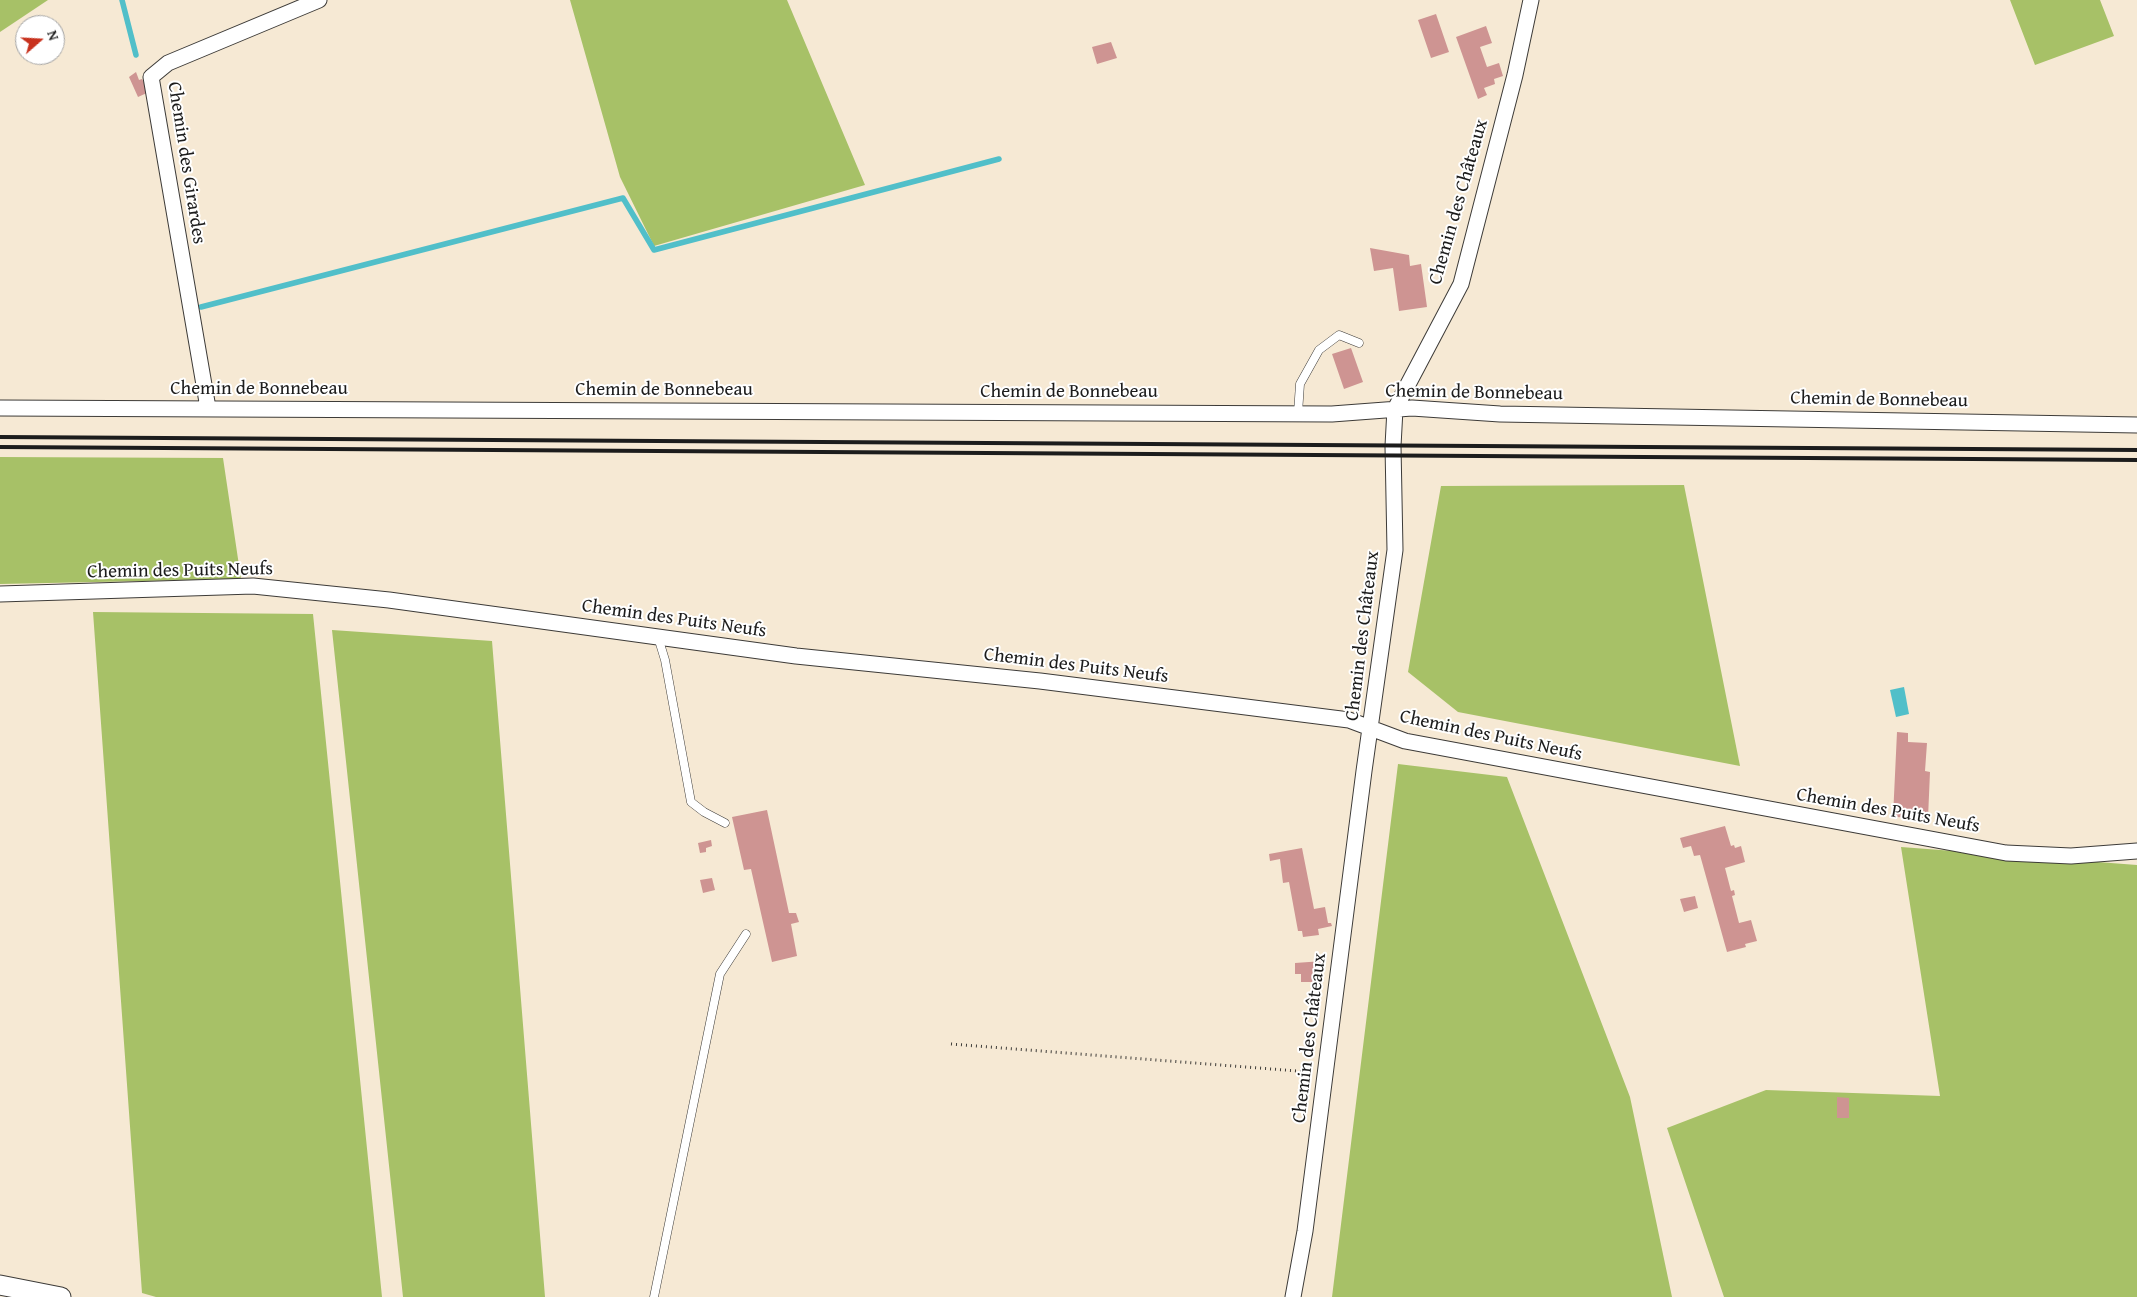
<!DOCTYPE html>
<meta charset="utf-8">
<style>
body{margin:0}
#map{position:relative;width:2137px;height:1297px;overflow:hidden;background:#f6e9d4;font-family:"Gentium Book Plus",serif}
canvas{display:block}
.north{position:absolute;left:15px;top:15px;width:50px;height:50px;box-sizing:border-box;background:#fff;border:1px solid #a4a4a4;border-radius:50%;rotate:71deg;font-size:14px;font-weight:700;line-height:20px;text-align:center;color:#1c1c1c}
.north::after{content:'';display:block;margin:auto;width:18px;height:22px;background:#c8321e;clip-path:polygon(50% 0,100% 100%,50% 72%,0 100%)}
</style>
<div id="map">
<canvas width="2137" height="1297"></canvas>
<div class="north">N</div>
</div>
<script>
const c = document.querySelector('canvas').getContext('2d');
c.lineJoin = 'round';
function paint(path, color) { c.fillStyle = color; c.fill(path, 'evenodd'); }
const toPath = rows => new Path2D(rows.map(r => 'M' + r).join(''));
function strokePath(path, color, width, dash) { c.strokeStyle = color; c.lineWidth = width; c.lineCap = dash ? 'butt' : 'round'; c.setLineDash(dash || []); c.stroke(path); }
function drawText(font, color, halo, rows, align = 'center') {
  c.font = font + ' "Gentium Book Plus",serif'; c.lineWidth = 4; c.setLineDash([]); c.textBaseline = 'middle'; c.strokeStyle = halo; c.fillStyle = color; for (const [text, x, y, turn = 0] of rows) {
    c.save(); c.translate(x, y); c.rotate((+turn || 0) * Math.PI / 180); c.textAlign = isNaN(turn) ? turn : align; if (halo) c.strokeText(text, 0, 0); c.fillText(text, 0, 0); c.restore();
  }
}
const green = toPath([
 [0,0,48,0,0,32],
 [570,0,787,0,865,185,654,246,620,177],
 [2010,0,2100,0,2114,36,2035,65],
 [0,457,223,458,241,579,0,584],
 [1684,485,1740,766,1458,712,1408,672,1441,486],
 [93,612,313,614,382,1297,156,1297,142,1293],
 [332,630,492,641,545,1297,403,1297],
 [1398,764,1507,777,1630,1097,1672,1297,1332,1297],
 [1901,847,2137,865,2137,1297,1724,1297,1667,1128,1766,1090,1940,1096]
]);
const water = toPath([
 [1904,687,1909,714,1896,717,1890,690]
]);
const stream = toPath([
 [122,0,136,55],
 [201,307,623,198,654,250,999,159]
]);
const building = toPath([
 [1436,14,1449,52,1431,58,1418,20],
 [1486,26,1492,43,1480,47,1487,67,1499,63,1503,76,1494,79,1495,84,1484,88,1487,95,1478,99,1456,37],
 [1111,42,1117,58,1097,64,1092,47],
 [136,72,139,80,142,79,149,92,138,97,129,77],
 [1370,248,1409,255,1410,266,1421,264,1427,307,1399,311,1393,268,1374,271],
 [1351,348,1363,382,1344,389,1332,354],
 [1897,732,1908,733,1908,742,1927,743,1925,771,1930,772,1928,818,1893,817],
 [767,810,789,913,796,913,799,922,791,924,797,956,772,962,751,869,744,870,732,817],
 [1725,826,1731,846,1734,845,1735,848,1741,846,1745,862,1725,868,1731,891,1734,890,1735,895,1732,896,1739,923,1751,920,1757,941,1745,944,1746,947,1727,952,1700,855,1694,856,1691,846,1683,848,1680,838],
 [711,840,712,846,706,848,706,852,700,853,698,843],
 [1302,848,1314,909,1325,907,1328,923,1331,923,1332,926,1318,929,1319,935,1303,937,1302,931,1298,931,1289,882,1283,883,1280,859,1270,861,1269,854],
 [712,878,715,890,703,893,700,880],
 [1695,896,1698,908,1684,912,1680,899],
 [1323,961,1321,982,1301,982,1301,974,1295,974,1295,963],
 [1837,1097,1849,1098,1849,1118,1837,1118]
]);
const path = toPath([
 [951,1044,1310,1072]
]);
const service = toPath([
 [1298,413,1300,384,1319,350,1339,335,1359,343],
 [658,637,665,660,691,802,704,812,725,823],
 [654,1297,720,974,746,934]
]);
const minor = toPath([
 [0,408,1332,414,1412,408,1500,414,2137,425],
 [208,408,151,77,168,63,319,0],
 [0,594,253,586,389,600,796,656,1040,681,1349,720,1405,741,2006,853,2071,856,2137,851],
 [1293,1297,1305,1231,1364,771,1395,550,1393,446,1395,409,1461,284,1515,75,1531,0]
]);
const tertiary = toPath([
 [0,1285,61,1297]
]);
const rail = toPath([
 [0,437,2137,450],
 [0,447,2137,460]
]);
const streetNames = [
 ["Chemin des Girardes",186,163,81],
 ["Chemin des Châteaux",1459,202,-74],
 ["Chemin de Bonnebeau",259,389],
 ["Chemin de Bonnebeau",664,390],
 ["Chemin de Bonnebeau",1069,392],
 ["Chemin de Bonnebeau",1474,393,1],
 ["Chemin de Bonnebeau",1879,400,1],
 ["Chemin des Puits Neufs",180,571,-1],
 ["Chemin des Puits Neufs",674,619,8],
 ["Chemin des Châteaux",1363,636,-83],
 ["Chemin des Puits Neufs",1076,666,7],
 ["Chemin des Puits Neufs",1491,736,12],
 ["Chemin des Puits Neufs",1888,811,10],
 ["Chemin des Châteaux",1310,1038,-83]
];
paint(green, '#a7c167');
paint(water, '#51bfc9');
strokePath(stream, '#51bfc9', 5.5);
paint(building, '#ce9492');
strokePath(service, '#3d3b38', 9);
strokePath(minor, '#3d3b38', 17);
strokePath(tertiary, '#3d3b38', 21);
strokePath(path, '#3d3b38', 3, [1, 4]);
strokePath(service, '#fff', 8);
strokePath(minor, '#fff', 15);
strokePath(tertiary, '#fff', 19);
strokePath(rail, '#1c1c1c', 4);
drawText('19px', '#1c1c1c', '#fff', streetNames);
</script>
